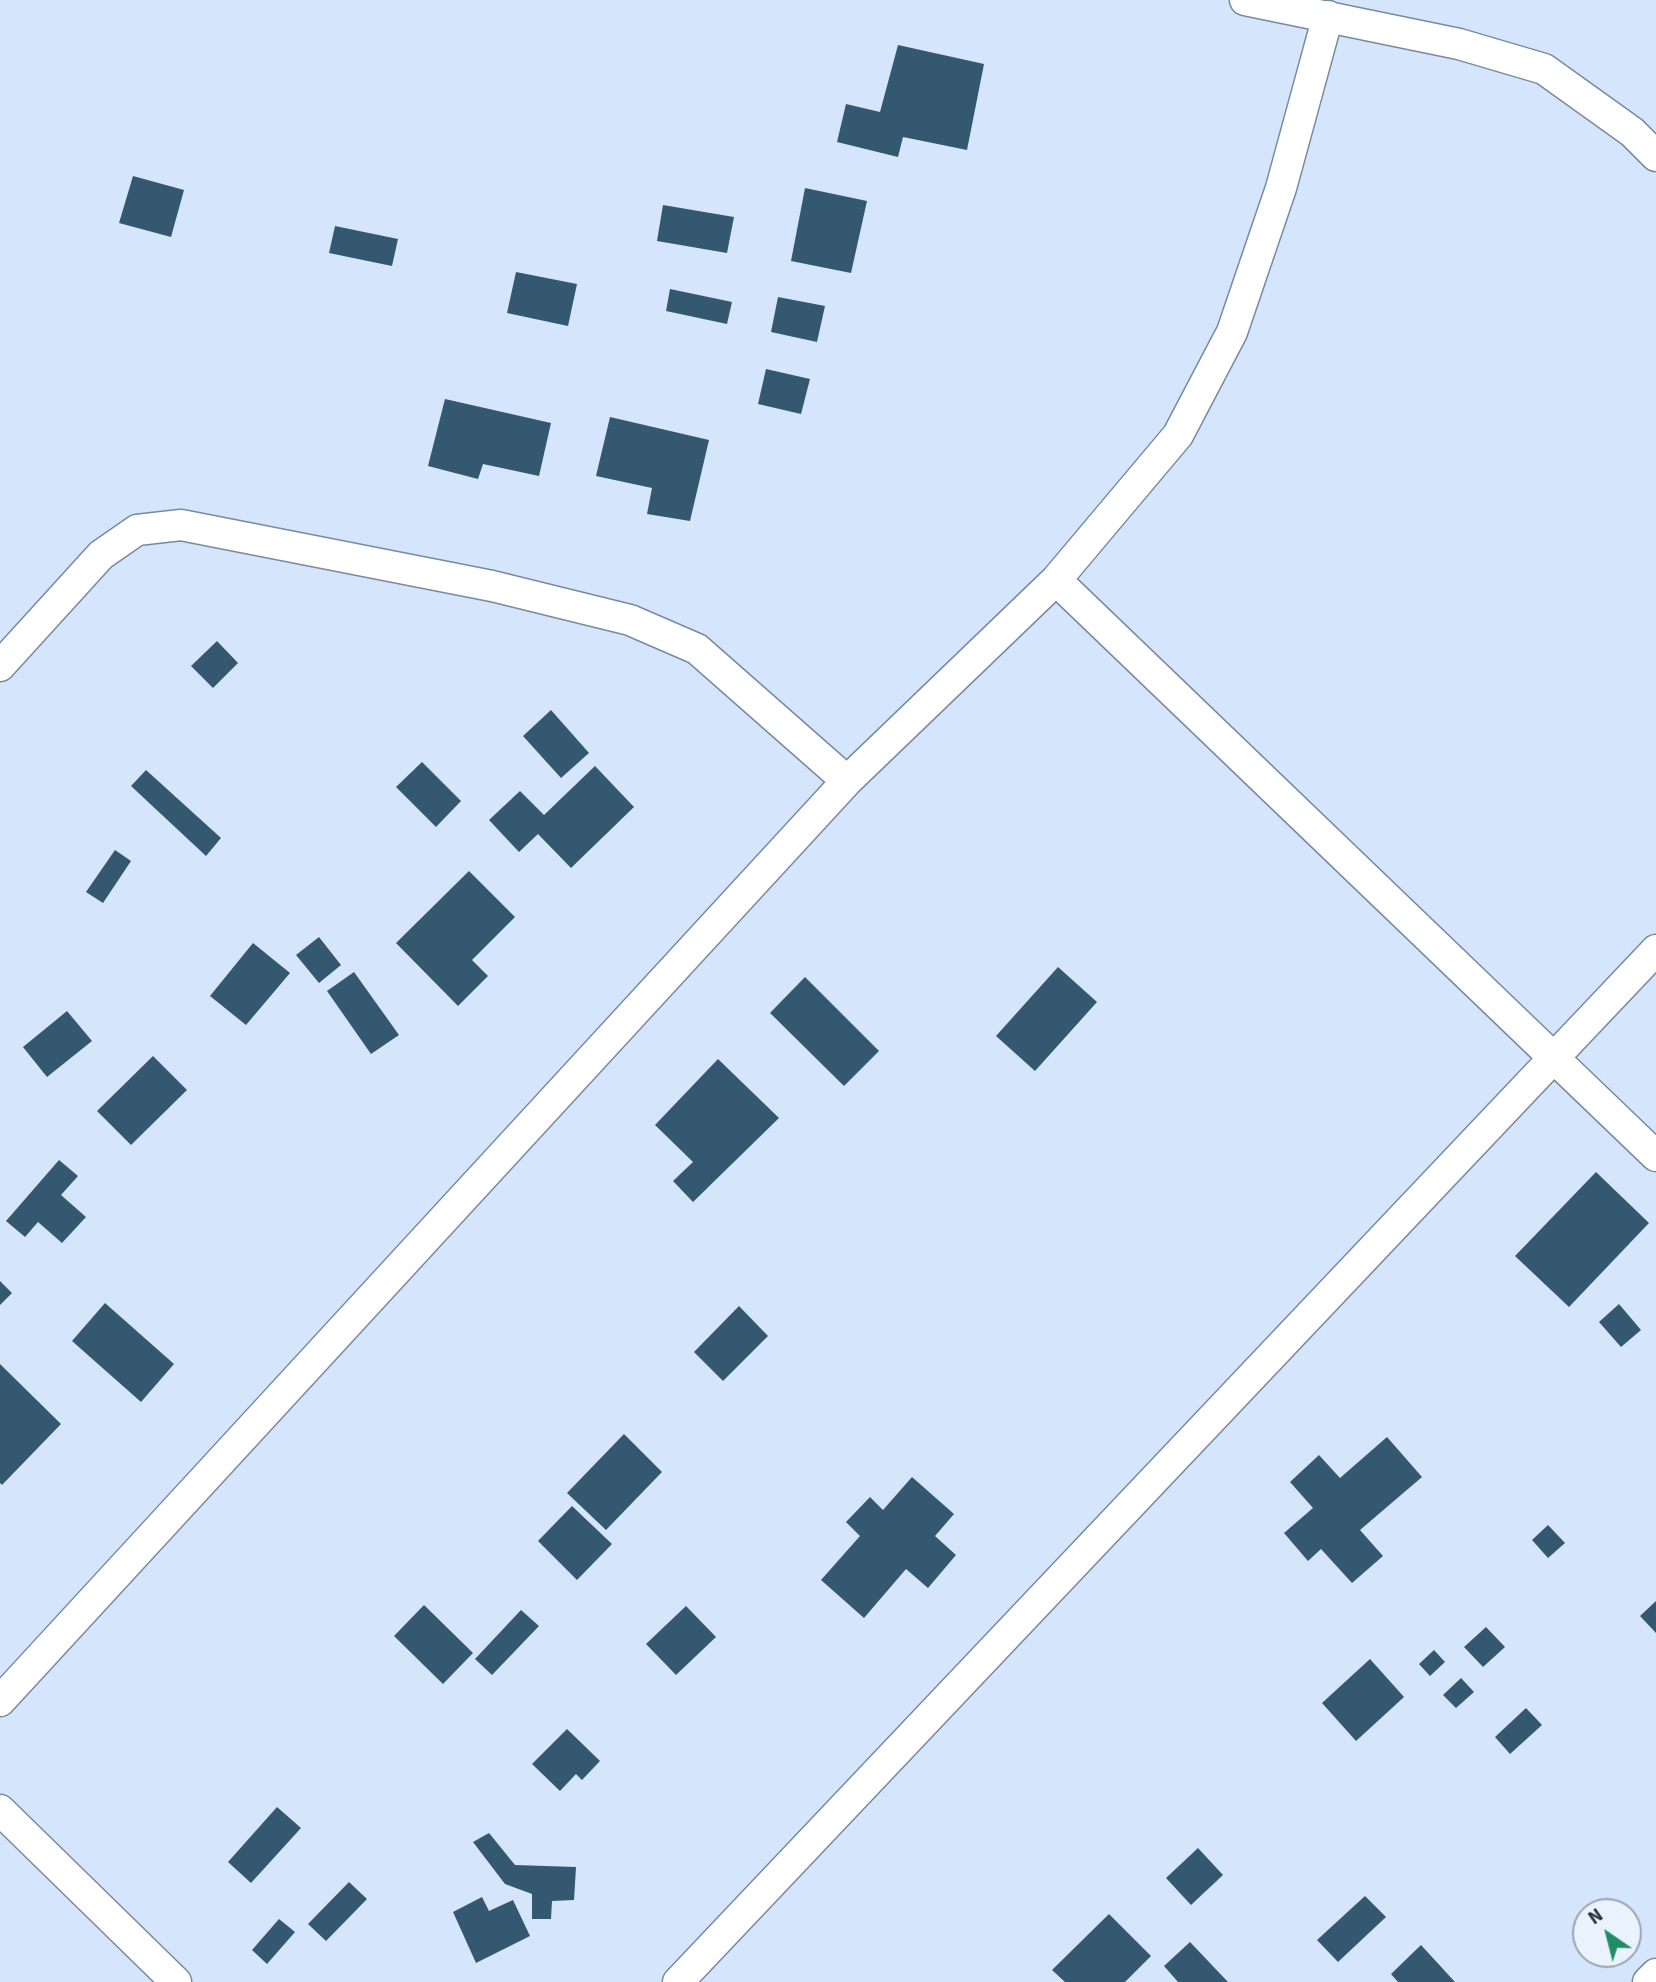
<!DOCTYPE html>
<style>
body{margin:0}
#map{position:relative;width:1656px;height:1982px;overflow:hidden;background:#d5e6fc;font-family:"Source Sans 3",sans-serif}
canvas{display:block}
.north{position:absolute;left:1572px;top:1898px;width:70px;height:70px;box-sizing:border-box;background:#eaf2fd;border:2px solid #9da5b0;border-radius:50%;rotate:325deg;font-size:19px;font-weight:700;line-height:28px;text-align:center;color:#29313c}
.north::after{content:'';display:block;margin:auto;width:24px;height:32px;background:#248b67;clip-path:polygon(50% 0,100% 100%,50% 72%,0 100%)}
</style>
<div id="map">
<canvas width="1656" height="1982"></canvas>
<div class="north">N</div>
</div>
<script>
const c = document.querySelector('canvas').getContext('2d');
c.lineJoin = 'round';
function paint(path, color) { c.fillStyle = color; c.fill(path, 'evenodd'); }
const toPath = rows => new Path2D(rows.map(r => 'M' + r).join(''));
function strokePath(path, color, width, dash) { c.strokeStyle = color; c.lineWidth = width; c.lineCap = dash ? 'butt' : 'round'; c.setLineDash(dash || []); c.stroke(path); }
const building = toPath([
 [898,45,984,64,967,150,903,137,898,157,837,142,846,104,880,112],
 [133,176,184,190,171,237,119,223],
 [805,188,867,201,851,273,791,261],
 [663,205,734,217,727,253,657,241],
 [335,226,398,239,392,266,329,253],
 [516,272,577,284,568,326,507,313],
 [670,289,732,302,727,324,666,311],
 [778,297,825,306,817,342,771,332],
 [766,369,810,379,801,414,758,404],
 [445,399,551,423,539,476,483,464,478,479,428,466],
 [610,417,709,440,690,521,647,514,652,488,596,476],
 [217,641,238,663,213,688,191,666],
 [551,710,589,753,561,778,523,736],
 [422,762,461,801,436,827,396,787],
 [595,766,634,807,571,868,538,834,519,852,489,820,520,791,544,815],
 [146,770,221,838,206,856,131,786],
 [115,850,131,861,103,903,86,892],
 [469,871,515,917,472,960,488,976,458,1006,396,943],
 [319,937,341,965,319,983,296,955],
 [253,943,290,973,246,1025,210,996],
 [1058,967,1097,1002,1035,1071,996,1036],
 [354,972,399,1035,371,1054,327,991],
 [805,977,879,1051,844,1086,770,1013],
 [67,1011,92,1041,47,1077,23,1047],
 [153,1056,187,1090,131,1145,97,1111],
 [718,1059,779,1118,693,1202,673,1181,693,1162,655,1125],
 [59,1160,78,1176,61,1195,86,1217,62,1243,38,1222,25,1237,6,1221],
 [1596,1172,1649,1223,1569,1307,1515,1256],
 [0,1281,12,1293,0,1305],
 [105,1303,174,1364,141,1402,72,1341],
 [1619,1304,1641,1330,1621,1347,1599,1322],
 [739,1306,768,1336,723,1381,694,1352],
 [0,1364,61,1424,2,1485,0,1483],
 [624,1434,662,1472,606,1530,567,1493],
 [1387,1437,1422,1477,1360,1530,1383,1556,1352,1583,1321,1549,1308,1561,1284,1533,1313,1508,1290,1482,1319,1455,1340,1478],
 [912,1477,954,1514,935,1536,956,1555,928,1588,906,1569,864,1618,821,1580,860,1536,846,1522,870,1497,883,1510],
 [572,1506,612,1544,577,1580,538,1541],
 [1548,1525,1565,1543,1548,1558,1532,1540],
 [1656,1601,1656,1633,1640,1616],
 [424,1605,473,1653,443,1684,394,1636],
 [686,1606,716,1637,676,1675,646,1644],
 [521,1610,539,1626,492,1675,475,1659],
 [1486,1627,1505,1647,1483,1667,1464,1647],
 [1434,1650,1445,1662,1430,1676,1419,1664],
 [1370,1659,1404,1697,1356,1741,1322,1703],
 [1461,1678,1474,1692,1456,1708,1443,1695],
 [1526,1708,1542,1725,1510,1754,1495,1737],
 [567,1729,600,1761,582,1780,576,1774,560,1791,532,1764],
 [277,1807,301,1828,251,1883,228,1862],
 [489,1833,515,1865,576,1867,574,1900,552,1901,551,1919,532,1919,532,1894,505,1884,473,1842],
 [1198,1848,1223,1875,1191,1905,1166,1878],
 [349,1882,367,1899,326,1941,308,1924],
 [1365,1896,1386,1917,1338,1962,1317,1940],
 [482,1897,489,1911,513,1900,530,1936,476,1963,453,1912],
 [1109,1914,1151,1956,1125,1982,1065,1982,1052,1970],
 [279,1919,295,1932,267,1964,252,1950],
 [1190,1942,1228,1982,1178,1982,1164,1966],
 [1421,1945,1455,1982,1398,1982,1391,1974]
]);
const street = toPath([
 [1245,0,1459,44,1544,69,1632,132,1656,156],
 [1056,580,1656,1156],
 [0,666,101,555,137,530,181,525,492,586,630,620,697,649,847,781],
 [0,1701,847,781,1056,580,1178,435,1232,332,1281,188,1328,16],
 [0,1810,176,1982],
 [678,1982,1656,950],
 [1648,1982,1656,1974]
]);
paint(building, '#335870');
strokePath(street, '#778aa3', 33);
strokePath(street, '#fff', 30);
</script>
